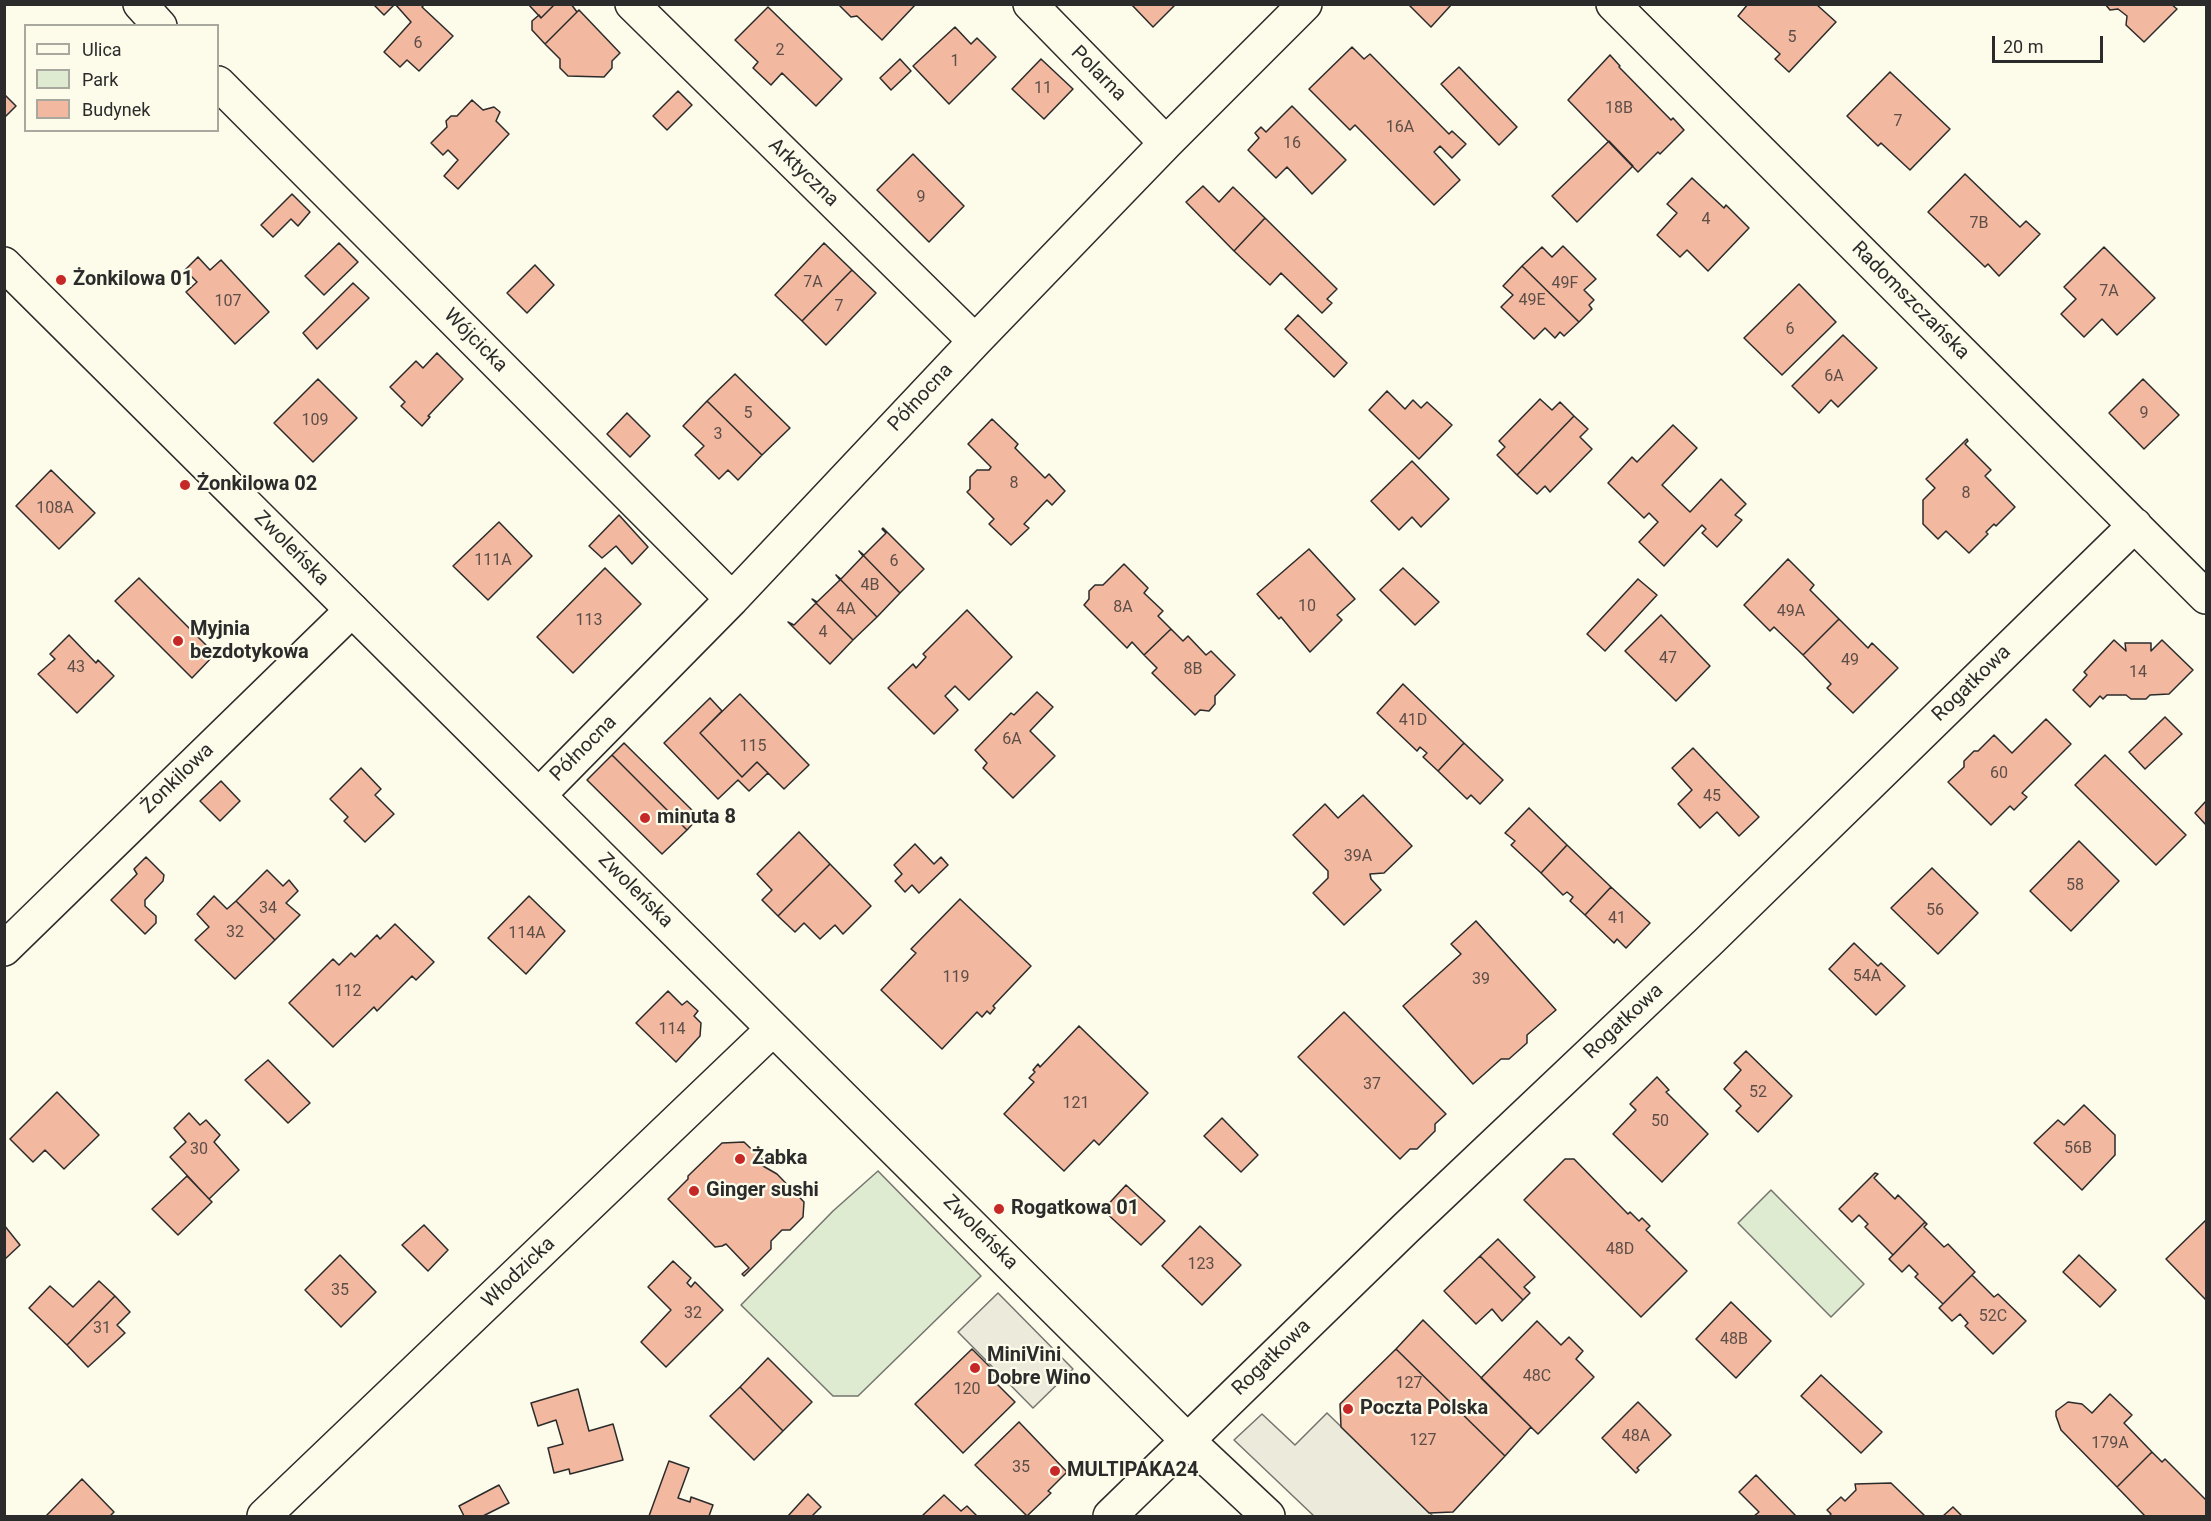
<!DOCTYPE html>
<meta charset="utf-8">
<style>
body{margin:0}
#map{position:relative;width:2211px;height:1521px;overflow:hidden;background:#fdfbea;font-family:Roboto,sans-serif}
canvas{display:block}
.frame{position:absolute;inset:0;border:6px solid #2b2b2b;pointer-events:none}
.legend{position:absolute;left:24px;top:24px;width:195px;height:108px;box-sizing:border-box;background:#fdfbea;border:2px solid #a9a89e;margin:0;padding:8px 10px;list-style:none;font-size:18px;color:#2b2b2b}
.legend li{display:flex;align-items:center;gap:12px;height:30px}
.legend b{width:30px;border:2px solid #a9a89e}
.scale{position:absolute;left:1992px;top:36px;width:111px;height:27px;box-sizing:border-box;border:3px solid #2b2b2b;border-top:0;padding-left:8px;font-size:18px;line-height:21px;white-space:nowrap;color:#2b2b2b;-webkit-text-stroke:4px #fdfbea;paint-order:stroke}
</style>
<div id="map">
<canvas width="2211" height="1521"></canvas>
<div class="frame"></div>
<ul class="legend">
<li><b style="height:8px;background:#fdfbea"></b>Ulica</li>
<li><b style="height:16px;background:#deebd1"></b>Park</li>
<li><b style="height:16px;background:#f2b8a0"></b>Budynek</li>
</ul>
<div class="scale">20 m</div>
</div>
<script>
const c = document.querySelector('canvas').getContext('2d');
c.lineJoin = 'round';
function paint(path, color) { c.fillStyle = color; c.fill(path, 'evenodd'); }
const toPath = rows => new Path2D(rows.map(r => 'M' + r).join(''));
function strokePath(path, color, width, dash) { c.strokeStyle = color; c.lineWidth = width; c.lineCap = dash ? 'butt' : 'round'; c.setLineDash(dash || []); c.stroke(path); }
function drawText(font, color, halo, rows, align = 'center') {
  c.font = font + ' Roboto,sans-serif'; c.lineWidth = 4.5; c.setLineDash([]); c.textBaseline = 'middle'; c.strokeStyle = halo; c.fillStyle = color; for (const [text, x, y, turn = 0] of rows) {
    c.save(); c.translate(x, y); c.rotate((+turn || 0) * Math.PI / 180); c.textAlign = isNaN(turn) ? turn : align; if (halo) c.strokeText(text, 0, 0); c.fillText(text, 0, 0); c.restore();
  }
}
const green = toPath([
 [878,1171,981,1276,858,1396,833,1396,741,1305,833,1211,878,1171],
 [1771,1190,1864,1284,1831,1317,1738,1223,1771,1190]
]);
const parking = toPath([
 [998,1293,1073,1369,1033,1408,958,1332,998,1293],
 [1327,1413,1433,1516,1314,1516,1234,1440,1262,1414,1295,1445,1327,1413]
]);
const building = toPath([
 [373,4,395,4,384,15,373,4],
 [395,4,425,4,422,7,453,36,419,71,407,60,400,67,384,52,411,22,395,4],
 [528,4,555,4,541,18,528,4],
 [555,4,571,4,577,12,545,44,532,30,532,21,539,15,541,18,555,4],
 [838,4,916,4,882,40,857,16,851,17,838,4],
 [1131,4,1176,4,1153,27,1131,4],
 [1408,4,1452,4,1431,27,1408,4],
 [1748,4,1816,4,1836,22,1789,72,1775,59,1780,54,1738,16,1748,4],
 [2105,4,2171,4,2177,9,2144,42,2126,25,2127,16,2118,9,2110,10,2105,4],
 [768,7,842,79,816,106,782,73,771,85,753,68,758,62,735,40,768,7],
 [579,10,620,53,612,61,612,68,604,77,568,76,560,68,560,59,545,44,579,10],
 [955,27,971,44,977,38,996,57,949,104,913,66,955,27],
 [1352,47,1364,59,1370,54,1449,134,1452,131,1466,144,1452,158,1440,146,1434,152,1460,180,1434,205,1355,125,1350,130,1309,89,1352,47],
 [1610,55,1620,66,1619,67,1671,120,1673,118,1684,130,1660,154,1658,152,1638,172,1568,100,1610,55],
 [900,59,911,71,891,90,880,78,900,59],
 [1041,59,1073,89,1044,119,1012,89,1041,59],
 [1459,67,1517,127,1499,145,1441,84,1459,67],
 [1890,72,1950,129,1910,170,1881,143,1878,146,1847,116,1890,72],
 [678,91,692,105,667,130,653,116,678,91],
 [4,94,16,106,4,118,4,94],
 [472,100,483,110,494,107,500,112,496,121,509,134,458,189,444,176,458,160,448,150,443,155,431,143,447,127,446,121,451,116,457,116,472,100],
 [1292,106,1346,160,1312,194,1287,167,1276,178,1248,150,1259,138,1255,133,1261,127,1266,132,1292,106],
 [1609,141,1633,166,1577,222,1552,196,1609,141],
 [913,154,964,206,929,242,877,190,913,154],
 [1965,174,2020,227,2026,221,2040,234,1999,276,1988,264,1985,267,1928,212,1965,174],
 [1692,178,1724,208,1726,205,1749,228,1708,271,1687,250,1680,257,1657,235,1677,213,1667,204,1692,178],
 [1203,186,1219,202,1233,187,1265,218,1234,251,1186,202,1203,186],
 [292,194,310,212,298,226,291,219,273,237,261,225,292,194],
 [1265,218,1337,289,1327,299,1332,303,1322,313,1281,273,1270,285,1234,251,1265,218],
 [339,243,358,262,324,295,305,276,339,243],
 [824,243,852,270,802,321,775,295,824,243],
 [1563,246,1596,279,1584,290,1594,300,1589,305,1592,309,1579,322,1522,266,1542,247,1552,257,1563,246],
 [2104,247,2155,298,2117,335,2102,319,2084,337,2061,314,2076,299,2064,287,2104,247],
 [198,257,210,270,221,260,269,312,235,344,186,292,197,282,185,270,198,257],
 [535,265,554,285,527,313,507,293,535,265],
 [1522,266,1579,322,1564,336,1560,332,1555,338,1545,328,1534,339,1501,307,1513,295,1503,286,1522,266],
 [852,270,876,293,826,345,802,321,852,270],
 [353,283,369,298,317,349,303,333,353,283],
 [1799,284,1836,322,1782,375,1744,338,1799,284],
 [1298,315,1347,363,1334,377,1285,329,1298,315],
 [1843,335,1877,368,1838,407,1831,400,1819,413,1792,386,1843,335],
 [437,353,463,379,428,416,430,417,422,426,401,406,405,402,390,387,416,361,423,368,437,353],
 [735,374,790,428,762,455,707,401,735,374],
 [318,379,357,418,313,462,274,423,318,379],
 [2143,379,2179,415,2144,449,2109,413,2143,379],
 [1387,391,1405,409,1413,400,1421,408,1427,402,1452,425,1419,459,1369,410,1387,391],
 [1540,399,1552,410,1560,402,1574,416,1517,475,1497,455,1505,447,1499,441,1540,399],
 [707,401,762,455,738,480,728,470,719,479,695,455,704,446,683,426,707,401],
 [627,413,650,436,630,457,607,434,627,413],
 [1574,416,1588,429,1580,437,1592,449,1550,492,1545,486,1537,494,1517,475,1574,416],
 [992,419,1018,444,1015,448,1045,478,1049,474,1065,491,1052,505,1047,500,1024,524,1029,528,1011,545,989,524,994,519,967,492,970,489,970,477,977,470,989,470,991,467,968,444,992,419],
 [1673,425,1697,448,1662,485,1690,512,1721,479,1746,504,1735,515,1742,520,1717,547,1702,533,1706,529,1702,525,1664,566,1639,542,1658,522,1649,513,1644,518,1608,483,1632,457,1637,462,1673,425],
 [1967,439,1968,441,1965,444,1991,470,1985,476,2015,507,1996,526,1994,524,1986,532,1988,534,1969,553,1946,531,1938,539,1923,524,1923,500,1935,488,1926,479,1967,439],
 [1412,461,1449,499,1421,527,1412,517,1399,530,1371,501,1412,461],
 [51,470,95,513,59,549,16,506,51,470],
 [619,515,648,547,632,564,616,546,602,558,589,546,619,515],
 [499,522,532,556,488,600,453,566,499,522],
 [883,528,924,569,900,593,859,551,864,555,886,533,882,529,883,528],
 [1309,549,1355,599,1337,615,1342,620,1310,652,1281,617,1279,619,1257,594,1309,549],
 [859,551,900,593,877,617,836,575,841,579,863,556,859,551],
 [1788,559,1814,585,1810,590,1839,619,1803,655,1774,627,1770,631,1744,605,1788,559],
 [1124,564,1148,588,1144,593,1163,611,1158,616,1171,629,1144,655,1132,642,1127,648,1084,605,1089,599,1089,591,1095,585,1103,585,1124,564],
 [605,568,641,604,573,673,537,637,605,568],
 [1403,568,1439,602,1415,625,1380,590,1403,568],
 [836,575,877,617,853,640,812,599,817,602,840,580,836,575],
 [139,578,215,654,192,678,115,601,139,578],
 [1638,579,1657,595,1605,651,1587,634,1638,579],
 [812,599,853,640,830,664,788,622,794,625,816,603,812,599],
 [967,610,1012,657,969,700,955,686,945,696,958,710,934,734,888,688,913,664,916,668,926,657,923,654,967,610],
 [1661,615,1710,666,1676,701,1625,651,1661,615],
 [1839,619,1868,648,1872,643,1898,668,1853,713,1827,688,1831,684,1803,655,1839,619],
 [1171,629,1183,641,1188,636,1206,655,1211,651,1235,675,1215,696,1215,704,1209,711,1200,710,1195,715,1152,673,1157,668,1144,655,1171,629],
 [69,635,96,663,98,660,114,676,77,713,38,674,55,659,50,654,69,635],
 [2114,640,2126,651,2125,643,2151,643,2151,651,2162,640,2193,670,2169,694,2150,695,2146,699,2131,699,2126,695,2107,695,2103,699,2100,696,2090,707,2073,690,2087,675,2084,672,2114,640],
 [1403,684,1464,743,1438,771,1423,757,1427,753,1420,747,1417,751,1377,713,1403,684],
 [1037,692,1053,707,1030,731,1055,756,1013,798,983,768,987,763,975,750,1011,713,1014,715,1037,692],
 [740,694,809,765,784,789,757,762,742,777,700,733,740,694],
 [710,698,722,711,700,733,742,777,757,762,768,773,749,791,738,780,718,799,664,743,710,698],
 [2165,717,2182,734,2145,769,2129,752,2165,717],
 [2046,719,2071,744,2022,793,2027,797,2014,810,2010,806,1991,825,1948,782,1964,767,1964,761,1974,751,1978,751,1994,735,2012,753,2046,719],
 [624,743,699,817,687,830,612,755,624,743],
 [1464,743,1503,780,1480,804,1471,795,1467,799,1438,771,1464,743],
 [1693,748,1759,817,1739,836,1717,812,1700,828,1678,804,1692,790,1672,768,1693,748],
 [612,755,687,830,662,854,587,780,612,755],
 [2105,755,2186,835,2156,865,2075,785,2105,755],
 [361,768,381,789,375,795,394,814,365,842,344,821,348,817,330,799,361,768],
 [221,781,240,801,220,821,200,801,221,781],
 [1363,795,1412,846,1384,873,1370,874,1371,879,1381,890,1344,925,1313,893,1328,878,1328,871,1293,835,1325,804,1338,818,1363,795],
 [2206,801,2206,825,2195,813,2206,801],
 [1529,808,1567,845,1541,873,1511,845,1515,841,1505,833,1529,808],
 [799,832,830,864,778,916,762,900,772,890,757,874,799,832],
 [2079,841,2119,881,2071,931,2030,891,2079,841],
 [915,844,934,864,941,857,948,865,919,893,912,885,905,892,895,881,902,874,894,865,915,844],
 [1567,845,1611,887,1585,915,1570,901,1573,897,1567,892,1563,895,1541,873,1567,845],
 [146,857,164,875,163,881,145,900,145,906,156,916,156,923,145,934,111,900,137,874,134,869,146,857],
 [830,864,871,906,843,934,835,925,820,939,804,923,795,932,778,916,830,864],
 [1932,868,1978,913,1938,954,1891,908,1932,868],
 [267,870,283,886,289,880,298,891,286,903,300,915,275,940,236,901,267,870],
 [1611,887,1650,923,1626,948,1617,939,1614,943,1585,915,1611,887],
 [214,896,227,909,236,901,275,940,235,979,195,940,209,927,197,914,214,896],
 [529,896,565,931,526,974,488,938,529,896],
 [960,899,1031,966,993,1006,995,1008,990,1014,987,1011,982,1017,977,1012,942,1049,881,990,916,953,911,949,960,899],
 [1476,921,1556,1010,1527,1035,1527,1043,1509,1059,1501,1059,1473,1084,1403,1006,1461,954,1451,944,1476,921],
 [395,924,434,962,416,980,412,976,377,1011,374,1007,333,1047,289,1003,333,959,339,965,351,953,355,957,377,935,380,939,395,924],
 [1854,943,1878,966,1881,963,1905,986,1876,1015,1829,969,1854,943],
 [668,991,682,1005,687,1001,698,1011,694,1016,701,1023,700,1036,676,1062,636,1023,668,991],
 [1344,1012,1446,1114,1435,1124,1435,1131,1417,1149,1410,1149,1400,1159,1298,1057,1344,1012],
 [1079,1026,1148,1093,1099,1145,1094,1140,1064,1171,1004,1114,1034,1082,1029,1078,1035,1072,1033,1070,1038,1064,1040,1067,1079,1026],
 [1746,1051,1792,1096,1758,1132,1736,1111,1741,1106,1724,1089,1741,1070,1734,1063,1746,1051],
 [268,1060,310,1103,288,1123,245,1080,268,1060],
 [1657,1077,1669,1090,1666,1092,1708,1134,1662,1182,1613,1134,1636,1110,1630,1104,1657,1077],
 [57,1092,99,1135,64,1169,45,1150,33,1162,10,1139,57,1092],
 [2084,1105,2115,1135,2115,1155,2082,1190,2034,1143,2058,1120,2064,1125,2084,1105],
 [189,1113,200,1125,206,1120,220,1135,214,1142,239,1170,209,1199,170,1157,186,1142,174,1128,189,1113],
 [1222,1118,1258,1155,1241,1172,1204,1136,1222,1118],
 [744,1142,765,1162,763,1166,777,1174,804,1202,803,1217,790,1230,782,1230,771,1241,771,1249,744,1276,742,1274,749,1268,726,1244,722,1246,715,1247,668,1199,688,1179,688,1176,722,1143,744,1142],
 [1565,1159,1574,1159,1628,1214,1630,1212,1639,1221,1642,1218,1650,1226,1646,1230,1687,1271,1641,1317,1524,1200,1565,1159],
 [1875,1173,1878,1174,1874,1178,1895,1199,1898,1195,1925,1222,1893,1255,1865,1227,1868,1224,1859,1215,1852,1222,1839,1209,1875,1173],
 [187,1176,212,1202,178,1235,152,1209,187,1176],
 [1126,1185,1165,1221,1141,1245,1103,1210,1126,1185],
 [2206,1220,2206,1300,2166,1259,2206,1220],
 [1925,1222,1927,1224,1924,1227,1944,1247,1948,1244,1975,1272,1943,1304,1915,1277,1918,1274,1909,1265,1902,1272,1889,1259,1925,1222],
 [4,1225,20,1245,4,1260,4,1225],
 [424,1225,448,1250,428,1271,402,1245,424,1225],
 [1200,1226,1241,1265,1202,1305,1162,1266,1200,1226],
 [1498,1239,1535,1277,1524,1287,1530,1293,1523,1300,1480,1256,1498,1239],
 [340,1255,376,1292,341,1327,305,1290,340,1255],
 [2079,1255,2116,1290,2100,1307,2063,1272,2079,1255],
 [1480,1256,1523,1300,1502,1321,1492,1309,1476,1324,1444,1291,1480,1256],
 [673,1261,691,1278,687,1283,691,1287,695,1282,723,1310,666,1367,641,1342,671,1310,648,1287,673,1261],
 [1972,1275,1994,1297,1998,1294,2026,1321,1993,1354,1965,1326,1968,1323,1960,1314,1952,1321,1939,1308,1972,1275],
 [99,1281,115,1296,67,1345,29,1308,50,1286,73,1307,99,1281],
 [115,1296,130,1312,117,1325,125,1333,88,1367,67,1345,115,1296],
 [1731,1302,1771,1341,1736,1378,1696,1339,1731,1302],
 [1423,1320,1531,1427,1505,1456,1396,1349,1423,1320],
 [1537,1321,1561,1345,1569,1337,1583,1351,1576,1359,1594,1377,1538,1434,1481,1378,1537,1321],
 [972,1349,996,1373,991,1378,1015,1402,963,1453,915,1404,972,1349],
 [1396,1349,1505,1456,1453,1512,1429,1513,1341,1427,1340,1404,1396,1349],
 [768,1358,812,1402,783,1431,740,1387,768,1358],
 [1821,1375,1882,1432,1861,1453,1801,1396,1821,1375],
 [740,1387,783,1431,754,1460,710,1416,740,1387],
 [578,1389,589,1431,613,1424,623,1460,570,1474,569,1469,554,1473,548,1448,563,1444,556,1420,538,1426,531,1403,578,1389],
 [2110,1394,2132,1415,2124,1423,2152,1452,2117,1487,2061,1430,2056,1416,2056,1411,2068,1402,2082,1404,2092,1413,2110,1394],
 [1638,1402,1671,1435,1637,1468,1639,1470,1636,1473,1602,1438,1638,1402],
 [1019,1422,1067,1472,1048,1491,1051,1493,1027,1516,975,1465,1019,1422],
 [2152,1452,2162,1462,2165,1459,2206,1500,2206,1516,2145,1516,2117,1487,2152,1452],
 [669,1461,689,1468,678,1498,690,1502,691,1497,713,1505,709,1516,649,1516,669,1461],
 [1756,1475,1796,1516,1754,1516,1759,1512,1739,1492,1756,1475],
 [82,1479,114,1512,110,1516,46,1516,82,1479],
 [1891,1483,1925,1516,1829,1516,1831,1514,1827,1510,1841,1497,1845,1501,1856,1490,1855,1484,1891,1483],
 [499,1485,509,1503,483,1516,464,1516,459,1506,499,1485],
 [808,1494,821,1507,812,1516,788,1516,808,1494],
 [944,1495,961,1511,967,1506,977,1516,922,1516,944,1495],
 [1953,1507,1962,1516,1943,1516,1953,1507]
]);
const minor = toPath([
 [140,4,160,26],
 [632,4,975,341],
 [1030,4,1166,143],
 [1613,4,2206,597],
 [218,83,732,599],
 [539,795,732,599,975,341,1166,143,1305,4],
 [4,949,352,610],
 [264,1516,773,1029],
 [1110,1516,1406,1228,1708,942,2135,525]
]);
const tertiary = toPath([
 [4,264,1187,1440,1268,1516]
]);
const markers = [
 [61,280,6,"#c62828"],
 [185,485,6,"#c62828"],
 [178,641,6,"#c62828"],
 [645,818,6,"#c62828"],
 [740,1159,6,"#c62828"],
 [694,1191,6,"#c62828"],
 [999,1209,6,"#c62828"],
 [975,1368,6,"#c62828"],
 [1348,1409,6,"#c62828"],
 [1055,1471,6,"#c62828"]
];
const numberNames = [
 ["5",1792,38],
 ["6",418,44],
 ["2",780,51],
 ["1",955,62],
 ["11",1043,89],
 ["18B",1619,109],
 ["7",1898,122],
 ["16A",1400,128],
 ["16",1292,144],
 ["9",921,198],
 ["4",1706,220],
 ["7B",1979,224],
 ["7A",813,283],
 ["49F",1565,284],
 ["7A",2109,292],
 ["49E",1532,301],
 ["107",228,302],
 ["7",839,307],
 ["6",1790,330],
 ["6A",1834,377],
 ["5",748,414],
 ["9",2144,414],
 ["109",315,421],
 ["3",718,435],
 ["8",1014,484],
 ["8",1966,494],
 ["108A",55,509],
 ["111A",493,561],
 ["6",894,562],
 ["4B",870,586],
 ["10",1307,607],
 ["8A",1123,608],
 ["4A",846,610],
 ["49A",1791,612],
 ["113",589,621],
 ["4",823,633],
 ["47",1668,659],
 ["49",1850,661],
 ["43",76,668],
 ["8B",1193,670],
 ["14",2138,673],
 ["41D",1413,721],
 ["6A",1012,740],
 ["115",753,747],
 ["60",1999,774],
 ["45",1712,797],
 ["39A",1358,857],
 ["58",2075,886],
 ["34",268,909],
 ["56",1935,911],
 ["41",1617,919],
 ["32",235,933],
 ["114A",527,934],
 ["54A",1867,977],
 ["119",956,978],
 ["39",1481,980],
 ["112",348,992],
 ["114",672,1030],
 ["37",1372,1085],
 ["52",1758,1093],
 ["121",1076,1104],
 ["50",1660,1122],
 ["56B",2078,1149],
 ["30",199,1150],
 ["48D",1620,1250],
 ["123",1201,1265],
 ["35",340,1291],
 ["32",693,1314],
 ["52C",1993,1317],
 ["31",102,1329],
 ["48B",1734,1340],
 ["48C",1537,1377],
 ["127",1409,1384],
 ["120",967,1390],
 ["48A",1636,1437],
 ["127",1423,1441],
 ["179A",2110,1444],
 ["35",1021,1468]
];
const streetNames = [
 ["Polarna",1098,74,45],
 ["Arktyczna",803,173,44],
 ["Radomszczańska",1910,301,45],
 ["Wójcicka",475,341,45],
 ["Północna",921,398,-47],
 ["Zwoleńska",291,549,45],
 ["Rogatkowa",1972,684,-44],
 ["Północna",584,749,-45],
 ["Żonkilowa",178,779,-44],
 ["Zwoleńska",635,891,45],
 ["Rogatkowa",1624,1022,-43],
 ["Zwoleńska",980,1233,45],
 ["Włodzicka",519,1273,-44],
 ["Rogatkowa",1272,1358,-44]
];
const poiNames = [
 ["Żonkilowa 01",73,280],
 ["Żonkilowa 02",197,485],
 ["Myjnia",190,630],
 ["bezdotykowa",190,653],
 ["minuta 8",657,818],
 ["Żabka",752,1159],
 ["Ginger sushi",706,1191],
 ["Rogatkowa 01",1011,1209],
 ["MiniVini",987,1356],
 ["Dobre Wino",987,1379],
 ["Poczta Polska",1360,1409],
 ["MULTIPAKA24",1067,1471]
];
paint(green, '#deebd1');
strokePath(green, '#74746e', 1.5);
paint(parking, '#eceadb');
strokePath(parking, '#74746e', 1.5);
paint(building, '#f2b8a0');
strokePath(building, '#2b2b2b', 1.5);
strokePath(minor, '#2b2b2b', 36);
strokePath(tertiary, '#2b2b2b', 36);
strokePath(minor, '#fdfbea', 33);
strokePath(tertiary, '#fdfbea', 33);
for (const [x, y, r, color] of markers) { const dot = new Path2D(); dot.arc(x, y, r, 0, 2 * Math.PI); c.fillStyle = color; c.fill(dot); strokePath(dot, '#fdfbea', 2); }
drawText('16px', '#5d4e48', null, numberNames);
drawText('20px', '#2b2b2b', '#fdfbea', streetNames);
drawText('bold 20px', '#2b2b2b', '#fdfbea', poiNames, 'left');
</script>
